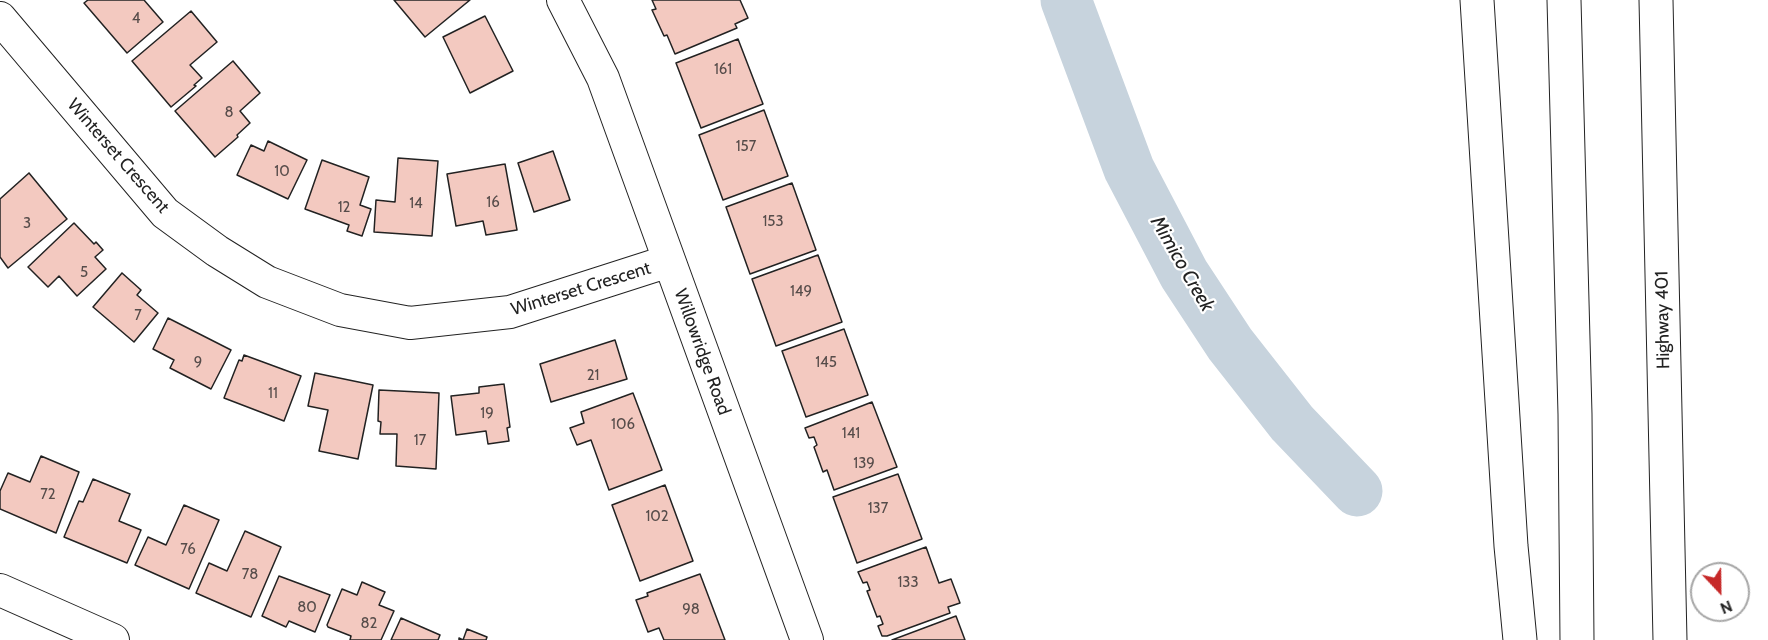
<!DOCTYPE html>
<style>
body{margin:0}
#map{position:relative;width:1768px;height:640px;overflow:hidden;background:#fff;font-family:Cabin,sans-serif}
canvas{display:block}
.north{position:absolute;left:1690px;top:562px;width:60px;height:60px;box-sizing:border-box;background:#fff;border:2px solid #a7a7a7;border-radius:50%;rotate:158deg;font-size:16px;font-weight:700;line-height:24px;text-align:center;color:#222}
.north::after{content:'';display:block;margin:auto;width:21px;height:27px;background:#c62828;clip-path:polygon(50% 0,100% 100%,50% 72%,0 100%)}
</style>
<div id="map">
<canvas width="1768" height="640"></canvas>
<div class="north">N</div>
</div>
<script>
const c = document.querySelector('canvas').getContext('2d');
c.lineJoin = 'round';
const toPath = rows => new Path2D(rows.map(r => 'M' + r).join(''));
function strokePath(path, color, width, dash) { c.strokeStyle = color; c.lineWidth = width; c.lineCap = dash ? 'butt' : 'round'; c.setLineDash(dash || []); c.stroke(path); }
function paint(path, color) { c.fillStyle = color; c.fill(path, 'evenodd'); }
function drawText(font, color, halo, rows, align = 'center') {
  c.font = font + ' Cabin,sans-serif'; c.lineWidth = 4.5; c.setLineDash([]); c.textBaseline = 'middle'; c.strokeStyle = halo; c.fillStyle = color; for (const [text, x, y, turn = 0] of rows) {
    c.save(); c.translate(x, y); c.rotate((+turn || 0) * Math.PI / 180); c.textAlign = isNaN(turn) ? turn : align; if (halo) c.strokeText(text, 0, 0); c.fillText(text, 0, 0); c.restore();
  }
}
const stream = toPath([
 [1226,371,1230,344]
]);
const river = toPath([
 [1066,0,1129,169,1184,274,1230,344,1292,423,1357,491]
]);
const building = toPath([
 [88,0,144,0,163,22,127,53,84,3,88,0],
 [394,0,470,0,425,37,394,0],
 [652,0,740,0,748,18,735,24,737,28,675,54,667,35,664,36,652,10,656,9,652,0],
 [191,11,217,42,190,65,202,78,194,85,196,86,171,107,132,61,191,11],
 [485,16,513,71,470,93,443,37,485,16],
 [738,39,763,104,701,128,676,63,738,39],
 [233,61,260,93,240,111,250,123,237,135,238,137,215,157,175,111,233,61],
 [764,110,788,176,723,200,699,135,764,110],
 [268,141,307,160,288,199,237,175,251,145,264,151,268,141],
 [553,151,570,200,534,212,518,163,553,151],
 [398,158,438,161,432,236,374,232,376,200,395,202,398,158],
 [322,160,369,177,360,205,371,209,362,236,347,231,349,225,305,209,322,160],
 [505,164,517,230,486,235,483,221,456,226,447,174,505,164],
 [29,173,67,219,8,268,0,257,0,199,29,173],
 [792,183,816,250,750,274,726,207,792,183],
 [74,223,94,244,96,242,103,250,95,257,106,269,77,296,59,276,48,287,28,267,74,223],
 [818,255,842,322,776,346,752,279,818,255],
 [122,273,141,290,137,295,158,313,134,342,93,307,122,273],
 [168,318,231,350,211,389,170,368,174,360,153,349,168,318],
 [844,329,868,395,806,417,782,351,844,329],
 [615,340,627,379,551,402,540,364,615,340],
 [244,355,301,376,284,421,224,398,239,360,242,361,244,355],
 [315,373,373,385,358,459,319,451,328,410,308,406,315,373],
 [504,384,510,427,507,428,509,441,488,444,486,431,456,435,451,396,479,393,479,387,504,384],
 [379,390,439,393,436,469,396,466,397,434,380,434,381,422,378,421,379,390],
 [633,393,662,470,609,490,591,440,577,445,570,428,584,423,581,412,633,393],
 [872,402,897,467,834,490,827,470,823,472,814,447,817,445,814,437,809,438,805,428,872,402],
 [41,456,79,472,56,533,0,509,0,491,8,473,30,482,41,456],
 [898,474,922,539,857,563,833,497,898,474],
 [93,479,130,494,119,521,141,530,127,563,64,537,79,501,83,502,93,479],
 [665,485,693,561,640,581,612,505,665,485],
 [184,505,219,520,189,589,135,565,148,537,166,545,184,505],
 [245,531,281,547,251,617,196,593,209,563,227,571,245,531],
 [926,547,939,583,951,579,960,603,948,607,950,613,887,636,882,636,878,626,883,624,880,616,877,617,867,591,870,590,867,582,863,583,858,572,926,547],
 [700,574,725,640,664,640,659,628,648,632,636,600,648,596,647,593,700,574],
 [279,576,330,595,315,632,289,621,286,627,262,616,279,576],
 [362,582,385,592,379,605,394,611,381,640,350,640,351,636,328,627,327,625,342,589,357,595,362,582],
 [956,616,965,640,892,640,956,616],
 [401,618,440,635,438,640,391,640,401,618],
 [467,629,487,637,486,640,459,640,459,638,463,640,467,629]
]);
const minor = toPath([
 [563,0,603,78,807,640],
 [0,18,165,213,217,251,267,282,340,310,410,323,510,312,669,261],
 [0,590,113,640]
]);
const highway = toPath([
 [1477,0,1511,546,1520,640],
 [1564,0,1575,414,1577,640],
 [1656,0,1670,640]
]);
const numberNames = [
 ["4",136,19],
 ["161",723,70],
 ["8",229,113],
 ["157",746,147],
 ["10",282,172],
 ["16",493,203],
 ["14",416,204],
 ["12",344,208],
 ["153",773,222],
 ["3",27,224],
 ["5",84,273],
 ["149",801,292],
 ["7",138,316],
 ["9",198,363],
 ["145",826,363],
 ["21",593,376],
 ["11",273,394],
 ["19",487,414],
 ["106",623,425],
 ["141",851,434],
 ["17",420,441],
 ["139",864,464],
 ["72",48,495],
 ["137",878,509],
 ["102",657,517],
 ["76",188,550],
 ["78",250,575],
 ["133",908,583],
 ["80",307,608],
 ["98",691,610],
 ["82",369,624]
];
const streetNames = [
 ["Winterset Crescent",118,156,49],
 ["Winterset Crescent",581,289,-17],
 ["Highway 401",1663,320,-91],
 ["Willowridge Road",702,352,70]
];
const waterNames = [
 ["Mimico Creek",1182,264,60]
];
strokePath(stream, '#c7d3dd', 8);
strokePath(river, '#c7d3dd', 51);
paint(building, '#f3c9c0');
strokePath(building, '#222', 1.5);
strokePath(minor, '#222', 34);
strokePath(highway, '#222', 35);
strokePath(minor, '#fff', 32);
strokePath(highway, '#fff', 33);
drawText('15px', '#564c4a', null, numberNames);
drawText('18px', '#222', '#fff', streetNames);
drawText('italic 20px', '#222', '#fff', waterNames);
</script>
